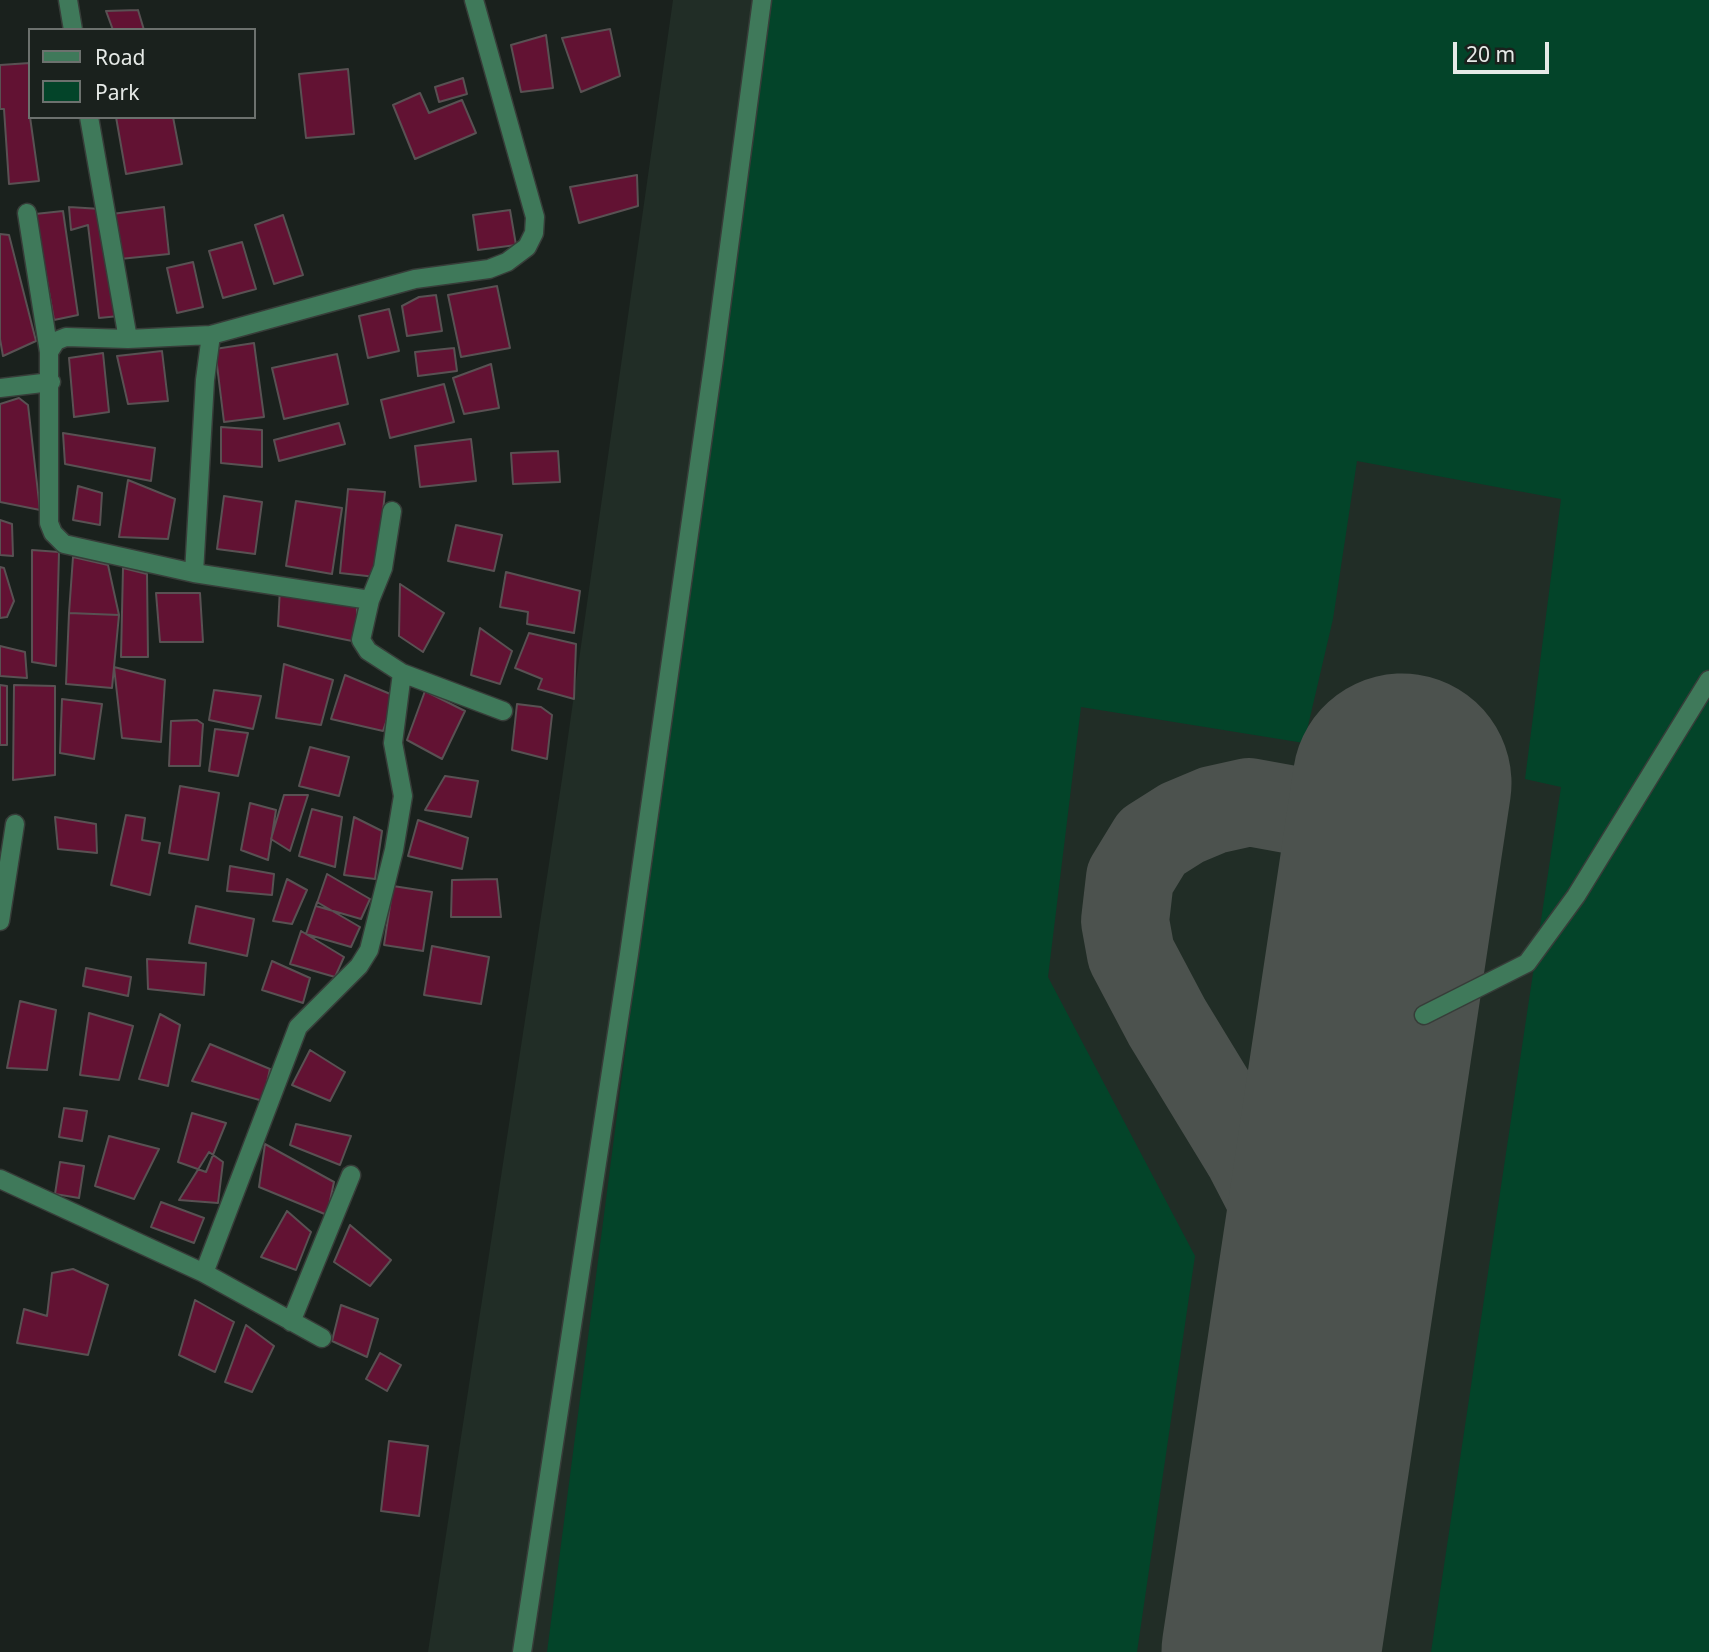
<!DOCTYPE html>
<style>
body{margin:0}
#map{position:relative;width:1709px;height:1652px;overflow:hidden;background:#1a211d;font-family:"Noto Sans",sans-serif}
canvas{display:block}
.legend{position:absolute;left:28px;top:28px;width:228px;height:91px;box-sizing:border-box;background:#1a211d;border:2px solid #6c716e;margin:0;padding:9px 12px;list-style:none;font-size:21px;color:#e6eae7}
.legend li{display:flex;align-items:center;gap:14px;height:35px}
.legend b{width:35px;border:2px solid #6c716e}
.scale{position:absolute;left:1453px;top:42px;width:96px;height:32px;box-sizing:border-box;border:4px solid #e6eae7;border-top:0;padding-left:9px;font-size:21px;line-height:24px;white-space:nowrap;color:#e6eae7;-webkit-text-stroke:5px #1a211d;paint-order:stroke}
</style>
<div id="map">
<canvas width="1709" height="1652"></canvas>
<ul class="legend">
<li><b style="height:9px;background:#3f795a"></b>Road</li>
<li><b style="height:19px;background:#034429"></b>Park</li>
</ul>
<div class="scale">20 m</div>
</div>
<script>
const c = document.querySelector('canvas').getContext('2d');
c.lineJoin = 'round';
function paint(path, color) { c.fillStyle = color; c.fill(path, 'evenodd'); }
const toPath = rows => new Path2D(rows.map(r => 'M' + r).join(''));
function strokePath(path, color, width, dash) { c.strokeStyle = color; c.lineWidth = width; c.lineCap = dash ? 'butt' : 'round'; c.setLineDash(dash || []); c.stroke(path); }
const built = toPath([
 [673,0,1709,0,1709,1652,428,1652,562,779]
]);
const green = toPath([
 [767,0,1709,0,1709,1652,1431,1652,1561,787,1525,779,1561,499,1357,461,1333,619,1304,743,1081,707,1048,977,1195,1256,1137,1652,547,1652,709,409]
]);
const taxiway = toPath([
 [1313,1376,1308,1313,1296,1259,1277,1211,1248,1155,1167,1022,1131,954,1125,921,1130,878,1152,842,1182,823,1213,810,1249,802,1348,820,1393,845,1416,868,1436,897,1443,928,1437,966,1424,1015,1411,1049,1376,1108,1349,1137]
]);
const runway = toPath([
 [1271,1652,1402,783]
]);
const building = toPath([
 [138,10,144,30,113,30,106,11,138,10],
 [610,29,620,76,581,92,562,38,610,29],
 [546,35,553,88,521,92,511,45,546,35],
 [30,63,30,117,39,181,9,184,4,109,0,109,0,65,30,63],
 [348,69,354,134,306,138,299,74,348,69],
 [463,78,467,94,439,102,435,87,463,78],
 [420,93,429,113,462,100,476,133,415,159,393,105,420,93],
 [116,117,173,117,182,164,126,174,116,117],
 [637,175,638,206,579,223,570,187,637,175],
 [69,207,101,209,119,316,99,318,88,225,71,230,69,207],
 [164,207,169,254,120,259,112,214,164,207],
 [510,210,516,245,478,250,473,215,510,210],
 [63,211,78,315,54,320,35,214,63,211],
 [283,215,303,275,274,284,255,225,283,215],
 [0,234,9,235,36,341,3,356,0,339,0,234],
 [242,242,256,289,223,298,209,251,242,242],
 [193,262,203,307,177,313,167,268,193,262],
 [497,286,510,348,461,357,448,295,497,286],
 [436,295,442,331,407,336,402,306,419,297,436,295],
 [389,309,399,351,368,358,359,316,389,309],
 [254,343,264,417,224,422,215,349,254,343],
 [454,348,457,371,418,376,415,352,454,348],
 [162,351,168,401,128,404,117,356,162,351],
 [103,353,109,412,74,417,69,358,103,353],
 [337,354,348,404,284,419,272,368,337,354],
 [491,364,499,408,464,414,453,378,491,364],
 [444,384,454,422,390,438,381,400,444,384],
 [19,398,28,405,40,510,0,502,0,404,19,398],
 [339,423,345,444,279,461,274,440,339,423],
 [221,427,262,430,262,467,221,463,221,427],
 [63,433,155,448,151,481,65,464,63,433],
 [471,439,476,481,420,487,415,446,471,439],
 [558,451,560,482,513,484,511,453,558,451],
 [128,480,175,499,168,539,119,537,128,480],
 [78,486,102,493,100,525,73,520,78,486],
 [348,489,385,492,376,577,340,573,348,489],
 [224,496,262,502,255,554,217,549,224,496],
 [296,501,342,508,332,574,286,566,296,501],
 [0,520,12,524,13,556,0,555,0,520],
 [456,525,502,535,494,571,448,561,456,525],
 [32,550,59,552,56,666,32,662,32,550],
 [73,557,108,565,119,615,69,613,73,557],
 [0,567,4,568,14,601,7,617,0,618,0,567],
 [123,568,147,574,148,657,121,657,123,568],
 [506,572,580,591,574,633,527,624,528,612,500,607,506,572],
 [400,584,444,613,423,652,399,636,400,584],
 [280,588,357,606,357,642,278,626,280,588],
 [156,593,200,593,203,642,160,642,156,593],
 [69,613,119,615,112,688,66,684,69,613],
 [480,628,512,651,500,684,471,675,480,628],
 [529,633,576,644,574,699,538,689,542,679,515,668,529,633],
 [0,646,25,652,27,678,0,676,0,646],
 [284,664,333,680,321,725,276,718,284,664],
 [114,667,165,680,161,742,122,738,114,667],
 [345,675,395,696,383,731,331,719,345,675],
 [0,685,7,686,7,745,0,745,0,685],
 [14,685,55,686,55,775,13,780,14,685],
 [214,690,261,696,253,729,209,720,214,690],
 [425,691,465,711,442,759,407,740,425,691],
 [62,699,102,704,94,759,60,753,62,699],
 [517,704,541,707,552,715,547,759,512,750,517,704],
 [197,720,203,724,200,766,169,766,171,721,197,720],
 [215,729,248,733,238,776,209,771,215,729],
 [310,747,349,757,339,796,299,786,310,747],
 [445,776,478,781,471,817,425,810,445,776],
 [180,786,219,793,208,860,169,853,180,786],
 [284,795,308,795,290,851,271,839,284,795],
 [250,803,276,810,268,860,241,850,250,803],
 [312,809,342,817,335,867,299,856,312,809],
 [126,815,145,818,142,840,160,843,150,895,111,885,126,815],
 [55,817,96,824,97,853,58,849,55,817],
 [354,817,382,831,375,879,344,875,354,817],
 [418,820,468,838,462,869,408,856,418,820],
 [230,866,274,874,272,895,227,891,230,866],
 [327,874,370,899,361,919,316,906,327,874],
 [287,879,307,890,292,924,273,921,287,879],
 [497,879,501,917,451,917,452,880,497,879],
 [393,886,432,892,423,951,384,945,393,886],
 [317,902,360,927,351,947,306,934,317,902],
 [196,906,254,919,247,956,189,943,196,906],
 [301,931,344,957,335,977,290,964,301,931],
 [432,946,489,957,481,1004,424,995,432,946],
 [147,959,206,963,204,995,148,989,147,959],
 [272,961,310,978,303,1003,262,990,272,961],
 [86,968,131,977,128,996,83,986,86,968],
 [20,1001,56,1010,47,1070,7,1068,20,1001],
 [89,1013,133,1026,119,1080,80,1075,89,1013],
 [160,1014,180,1025,168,1086,139,1079,160,1014],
 [210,1044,270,1069,263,1101,192,1081,210,1044],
 [310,1050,345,1072,330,1101,292,1085,310,1050],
 [64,1108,87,1111,82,1141,59,1137,64,1108],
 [192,1113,226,1123,206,1172,178,1162,192,1113],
 [296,1124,351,1136,340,1165,290,1145,296,1124],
 [109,1136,159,1149,134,1199,95,1186,109,1136],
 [265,1144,334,1182,327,1215,259,1187,265,1144],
 [209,1152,223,1162,218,1203,179,1200,209,1152],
 [60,1162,84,1166,79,1198,55,1194,60,1162],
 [161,1202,204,1218,194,1243,151,1227,161,1202],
 [287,1211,311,1232,296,1270,261,1257,287,1211],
 [350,1225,391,1260,370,1286,334,1262,350,1225],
 [73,1269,108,1285,88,1355,17,1343,24,1309,47,1316,52,1273,73,1269],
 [195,1300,234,1322,215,1372,179,1355,195,1300],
 [341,1305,378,1319,367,1357,332,1341,341,1305],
 [246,1325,274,1346,252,1392,225,1382,246,1325],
 [380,1353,401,1365,387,1391,366,1379,380,1353],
 [389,1441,428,1446,419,1516,381,1511,389,1441]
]);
const minor = toPath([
 [68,0,73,30],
 [474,0,535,217,534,233,527,247,507,262,489,269,415,279,211,335,128,339,66,337,56,341,49,352,49,523,53,533,64,544,194,573,370,600,361,640,368,651,402,673,503,711],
 [89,117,128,339],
 [27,213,49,352],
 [0,388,51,382],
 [194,573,205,380,211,335],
 [370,600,383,568,392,511],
 [0,921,15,824],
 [1424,1015,1527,963,1576,896,1709,680],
 [0,1179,204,1273,322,1338],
 [204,1273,298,1027,359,966,369,950,394,850,403,796,393,743,402,673],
 [291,1322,351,1175],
 [522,1652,629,954,714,359,762,0]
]);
paint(built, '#212d26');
paint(green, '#034429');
strokePath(taxiway, '#4c524e', 88);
strokePath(runway, '#4c524e', 219);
paint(building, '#621233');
strokePath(building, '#595153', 2);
strokePath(minor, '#373d39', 21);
strokePath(minor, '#3f795a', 18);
</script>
